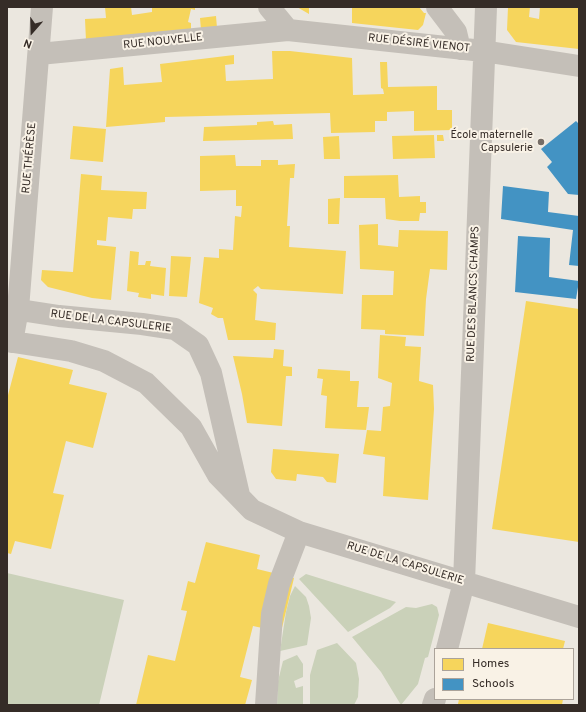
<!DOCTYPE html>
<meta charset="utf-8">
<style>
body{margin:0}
#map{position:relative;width:586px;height:712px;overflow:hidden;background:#ebe7df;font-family:Overpass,sans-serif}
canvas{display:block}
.frame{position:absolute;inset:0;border:8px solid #352c27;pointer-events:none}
.legend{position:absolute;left:434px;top:648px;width:140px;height:52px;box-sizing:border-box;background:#f9f2e6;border:1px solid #aba39a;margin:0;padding:5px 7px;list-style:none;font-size:12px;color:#352c27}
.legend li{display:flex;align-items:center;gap:8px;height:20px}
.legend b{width:20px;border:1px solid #aba39a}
.north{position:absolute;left:12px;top:12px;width:40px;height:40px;-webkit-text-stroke:3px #f9f2e6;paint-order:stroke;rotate:200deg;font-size:11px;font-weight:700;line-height:16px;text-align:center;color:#352c27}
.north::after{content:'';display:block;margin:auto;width:14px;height:18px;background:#352c27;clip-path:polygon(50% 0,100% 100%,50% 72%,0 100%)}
</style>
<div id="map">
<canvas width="586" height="712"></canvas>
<div class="frame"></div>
<ul class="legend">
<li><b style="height:11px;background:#f6d55c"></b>Homes</li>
<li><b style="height:11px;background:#4393c3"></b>Schools</li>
</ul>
<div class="north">N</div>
</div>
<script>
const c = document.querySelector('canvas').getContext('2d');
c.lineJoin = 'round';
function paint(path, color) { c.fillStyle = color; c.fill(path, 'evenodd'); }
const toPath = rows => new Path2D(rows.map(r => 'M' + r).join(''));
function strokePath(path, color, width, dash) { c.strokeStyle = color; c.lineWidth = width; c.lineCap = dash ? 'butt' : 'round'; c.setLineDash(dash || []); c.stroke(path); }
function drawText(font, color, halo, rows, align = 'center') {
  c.font = font + ' Overpass,sans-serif'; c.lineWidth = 4; c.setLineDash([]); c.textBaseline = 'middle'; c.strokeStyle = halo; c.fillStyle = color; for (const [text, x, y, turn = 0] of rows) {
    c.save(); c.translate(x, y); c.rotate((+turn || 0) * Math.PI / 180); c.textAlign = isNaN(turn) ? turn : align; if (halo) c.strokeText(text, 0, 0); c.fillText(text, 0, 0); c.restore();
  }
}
const green = toPath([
 [7,573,124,600,99,705,7,705],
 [306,574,396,602,390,608,348,632,299,579],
 [295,586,306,597,309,606,311,618,307,645,280,651,286,612,290,596],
 [432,604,437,607,439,615,428,657,425,658,418,684,401,705,381,672,352,637,406,607,416,608],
 [337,643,356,663,359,679,358,697,354,705,310,705,310,675,317,650],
 [297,655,303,664,303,677,294,681,296,688,303,686,303,705,277,705,278,681,283,661]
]);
const homes = toPath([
 [105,7,131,7,132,15,152,12,152,7,195,7,195,10,191,9,188,22,191,23,191,31,86,41,85,19,106,18],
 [297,7,309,7,309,14],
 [352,7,419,7,424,13,426,13,423,25,418,30,352,23],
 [508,7,530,7,529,17,539,19,540,7,579,7,579,49,516,42,507,30],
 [216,16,217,28,201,30,200,18],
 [272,51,290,51,352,58,353,95,384,94,383,89,381,88,380,62,387,62,388,87,437,86,437,110,452,110,452,130,414,131,414,111,387,112,387,121,375,121,375,132,331,133,330,113,165,117,165,122,106,127,110,69,123,67,124,85,162,82,160,64,234,55,234,64,225,65,226,81,273,79],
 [273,121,274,125,292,124,293,139,203,141,204,127,257,125,257,122],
 [73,126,106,129,103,162,70,159],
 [434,135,435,158,393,159,392,136],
 [437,135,443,135,444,141,437,141],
 [339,136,340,159,324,159,323,137],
 [235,155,236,166,261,166,261,160,278,160,278,165,295,164,294,178,290,178,287,226,290,226,289,247,346,251,343,294,261,289,258,286,253,290,257,294,255,320,276,323,275,340,228,340,223,318,218,318,211,314,213,308,199,303,204,257,219,258,219,249,233,250,235,216,241,217,242,206,236,206,236,190,200,191,200,156],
 [81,174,102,176,101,190,147,192,146,209,133,209,132,219,108,217,106,241,97,240,97,245,116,247,111,300,92,298,48,287,41,280,42,270,73,272],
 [398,175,399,197,420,196,420,202,426,202,426,213,420,213,419,221,400,221,386,219,385,198,344,198,344,176],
 [340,198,339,224,328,224,328,199],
 [378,224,378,245,398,247,399,230,448,231,447,270,430,269,426,299,424,336,385,334,385,330,361,329,362,295,393,295,394,271,360,269,359,225],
 [130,251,139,252,138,265,145,265,146,261,151,261,150,266,166,268,164,296,151,294,151,299,138,297,139,293,127,291],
 [171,256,191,257,187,297,169,296],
 [526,301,579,309,579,542,492,529],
 [380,335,406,337,405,346,421,347,419,381,433,385,434,409,428,500,383,496,385,457,363,454,367,430,381,431,383,407,390,406,392,383,378,378],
 [274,349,284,350,283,366,292,367,292,376,286,376,282,426,247,423,242,394,233,356,273,358],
 [18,357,73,370,69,384,107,393,93,448,66,441,53,493,64,495,51,549,15,541,11,554,7,553,7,399],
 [318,369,350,371,350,381,359,381,357,407,369,407,366,430,325,428,327,396,321,395,323,379,317,378],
 [273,449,339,454,336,483,327,482,323,477,297,474,296,481,276,479,271,472],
 [206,542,260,555,257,569,294,578,281,632,253,626,240,677,252,680,245,705,136,705,148,655,175,661,187,611,181,610,188,581,195,583],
 [488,623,565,641,563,649,482,649],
 [459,699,563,699,562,705,460,705,458,704]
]);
const schools = toPath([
 [576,121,579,124,579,195,568,194,547,167,552,162,541,149],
 [503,186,549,192,548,212,579,216,579,266,569,265,573,230,501,219],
 [518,236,550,238,549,277,579,281,576,299,515,292]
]);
const minor = toPath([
 [269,7,288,30],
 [437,7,456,32,460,49],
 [39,54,288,30,483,51,579,66],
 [7,308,59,316,142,324,175,329,198,345,211,373,239,495],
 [7,341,71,351,104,361,146,383,191,427,218,475,252,510,299,532,579,617],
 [12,342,18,309,42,7],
 [447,649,464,582,486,7],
 [266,705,272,614,279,584,299,532],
 [433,705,435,699]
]);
const markers = [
 [541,142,4,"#756d67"]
];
const streetNames = [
 ["RUE NOUVELLE",163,42,-6],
 ["RUE DÉSIRÉ VIENOT",419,44,6],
 ["RUE THÉRÈSE",30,158,-85],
 ["RUE DES BLANCS CHAMPS",474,294,-88],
 ["RUE DE LA CAPSULERIE",111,322,7],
 ["RUE DE LA CAPSULERIE",405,564,17]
];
const poiNames = [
 ["École maternelle",533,136],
 ["Capsulerie",533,149]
];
paint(green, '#cad1b9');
paint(homes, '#f6d55c');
paint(schools, '#4393c3');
strokePath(minor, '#c4bfb8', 22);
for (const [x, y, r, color] of markers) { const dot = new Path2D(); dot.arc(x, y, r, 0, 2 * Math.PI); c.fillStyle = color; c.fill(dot); strokePath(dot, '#f9f2e6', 1.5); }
drawText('11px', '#352c27', '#f9f2e6', streetNames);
drawText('11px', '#352c27', '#f9f2e6', poiNames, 'right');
</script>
